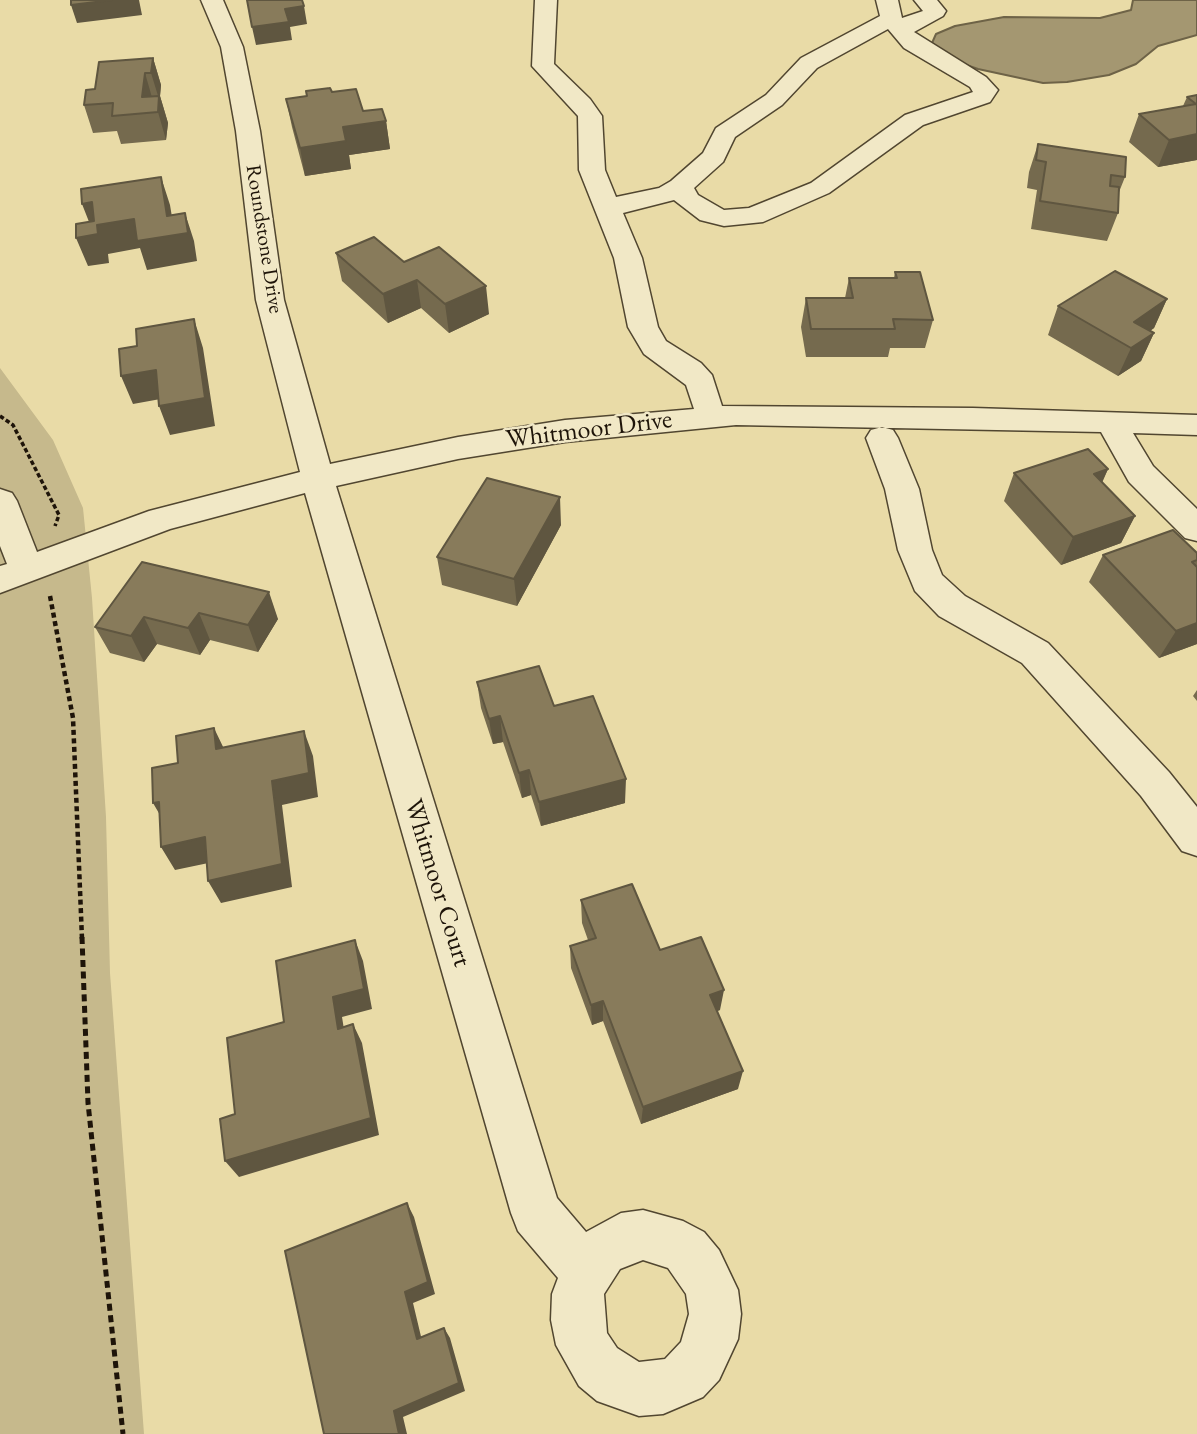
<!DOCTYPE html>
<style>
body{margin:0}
canvas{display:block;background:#e9dba7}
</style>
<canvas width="1197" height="1434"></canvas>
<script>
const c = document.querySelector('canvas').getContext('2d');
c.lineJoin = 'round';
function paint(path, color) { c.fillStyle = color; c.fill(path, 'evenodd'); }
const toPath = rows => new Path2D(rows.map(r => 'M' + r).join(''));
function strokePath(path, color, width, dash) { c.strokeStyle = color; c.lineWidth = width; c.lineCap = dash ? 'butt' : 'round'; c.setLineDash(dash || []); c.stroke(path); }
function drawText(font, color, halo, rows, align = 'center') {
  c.font = font + ' "EB Garamond",serif'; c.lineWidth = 5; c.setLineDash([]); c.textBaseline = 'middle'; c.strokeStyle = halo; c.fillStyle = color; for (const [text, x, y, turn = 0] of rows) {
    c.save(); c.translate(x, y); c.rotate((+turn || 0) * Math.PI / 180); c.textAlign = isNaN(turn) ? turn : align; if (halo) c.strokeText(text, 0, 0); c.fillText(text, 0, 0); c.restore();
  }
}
const green = toPath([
 [0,368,53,440,83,508,92,598,106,817,110,973,144,1434,0,1434]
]);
const water = toPath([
 [1133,0,1197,0,1197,35,1158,46,1136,64,1109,75,1067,82,1043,83,978,69,955,61,932,43,936,34,955,26,1004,17,1100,18,1131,10,1133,0]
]);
const pathFar2 = toPath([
 [0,416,13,425,59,515,55,526]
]);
const pathFar1 = toPath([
 [50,596,73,718,82,939]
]);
const path = toPath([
 [82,937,88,1103,123,1434]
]);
const minor = toPath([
 [201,0,223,0,243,47,260,131,284,300,330,464,458,437,565,420,694,409,686,385,644,354,628,327,614,258,579,170,578,116,532,66,535,0,557,0,554,64,590,99,602,116,605,170,616,197,659,188,671,181,703,153,716,128,766,95,801,58,880,16,876,0,898,0,902,18,923,11,914,0,937,0,946,11,943,16,914,32,986,77,998,90,990,102,923,125,829,193,763,222,724,226,700,220,674,200,623,213,642,258,658,327,666,341,701,363,712,375,722,406,973,408,1197,415,1197,435,1133,433,1153,466,1197,509,1197,541,1185,538,1129,482,1101,432,736,425,565,442,458,459,336,486,557,1198,586,1232,621,1213,643,1210,683,1221,704,1232,719,1250,738,1290,741,1314,738,1339,719,1380,703,1397,663,1414,639,1416,597,1401,579,1386,556,1345,551,1320,552,1294,558,1278,518,1231,511,1213,305,493,170,529,0,593,0,566,7,564,0,546,0,489,12,493,17,501,37,552,149,511,300,472,256,300,236,131,221,47,201,0],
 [888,29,904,48,970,87,973,92,905,115,811,183,749,208,724,210,698,195,694,188,723,162,735,137,782,105,817,68,888,29],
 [643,1260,668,1268,686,1294,689,1314,681,1342,665,1359,639,1362,617,1348,607,1333,604,1294,620,1269,643,1260],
 [882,427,893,430,898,438,919,489,932,550,942,575,965,596,1048,643,1169,772,1197,807,1197,856,1182,851,1141,796,1022,663,939,616,915,591,898,550,885,489,866,438,871,430,882,427]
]);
const wall = toPath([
 [153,58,161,85,160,96,168,123,166,140,121,144,117,131,93,133,84,105,95,89],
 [332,92,363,111,386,121,390,149,349,155,351,169,305,176,292,127,286,99],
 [1197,95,1197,160,1158,167,1129,142,1139,114,1183,106,1187,97],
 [1038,144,1125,177,1119,192,1118,213,1107,241,1031,229,1037,190,1027,188,1029,172],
 [336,253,404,262,489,314,449,333,421,308,388,323,342,281],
 [895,272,933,320,925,348,890,348,888,357,806,357,801,327,806,298,845,298,849,278,894,278],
 [1167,299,1154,328,1150,331,1154,333,1141,361,1118,376,1048,335,1058,306],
 [1108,469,1102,483,1135,516,1121,543,1061,565,1004,501,1014,473],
 [561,525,517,606,442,585,437,557],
 [1197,553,1197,644,1159,658,1089,582,1103,555],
 [142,562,278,619,258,652,210,640,200,655,157,644,144,662,110,653,95,627],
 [477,682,554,706,625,803,541,826,531,795,522,798,503,742,493,744,481,708],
 [1197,690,1197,701,1193,696],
 [581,900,660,950,720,1010,717,1011,738,1089,641,1124,603,1021,592,1025,571,968,570,946,588,940,582,923]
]);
const shadedWall = toPath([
 [112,0,139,0,142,15,77,23,71,5],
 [304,6,307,24,290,27,292,40,256,45,252,27,285,9],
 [153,58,161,85,160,96,168,123,166,140,158,112,159,99,151,73],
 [145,73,153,101,142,97],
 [386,121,390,149,349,155,351,169,305,176,300,148,343,127],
 [1197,134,1197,160,1158,167,1169,140],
 [161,177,170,205,175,235,185,213,194,241,197,261,147,270,140,248,108,254,109,263,88,266,76,238,93,232,82,204,92,202,134,219,167,216],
 [417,280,421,308,388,323,383,294],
 [486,286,489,314,449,333,445,304],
 [1167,299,1154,328,1128,346,1134,322],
 [194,319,203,348,215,426,170,435,159,406],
 [1154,333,1141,361,1118,376,1131,348],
 [156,370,166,398,133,404,121,376],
 [1108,469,1095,497,1094,474],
 [560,497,561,525,517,606,514,579],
 [1135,516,1121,543,1061,565,1073,537],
 [269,592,278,619,258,652,248,625],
 [199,613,210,640,200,655,188,628],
 [144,617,157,644,144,662,131,636],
 [1197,623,1197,644,1159,658,1176,631],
 [500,716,503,742,493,744,489,719],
 [214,728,226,753,216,749],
 [304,731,313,756,318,797,282,805,292,887,221,903,208,881],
 [529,770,531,795,522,798,519,773],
 [626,779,625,803,541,826,539,802],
 [159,802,167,827,153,803],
 [205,837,218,861,175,870,161,847],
 [355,940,363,961,372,1009,342,1017,347,1048,338,1029,333,997],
 [724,990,720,1010,706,1015,710,995],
 [603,1001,603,1021,592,1025,591,1005],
 [353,1024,362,1043,379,1135,239,1177,225,1161],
 [743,1071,738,1089,641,1124,643,1107],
 [407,1203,414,1217,435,1294,413,1303,424,1349,417,1339,405,1292],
 [444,1328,450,1338,465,1391,403,1417,407,1434,399,1434,394,1411]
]);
const building = toPath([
 [71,0,112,0,71,5,71,0],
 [247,0,302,0,304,6,285,9,289,22,252,27,247,0],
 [153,58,151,73,145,73,142,97,159,96,158,112,112,116,113,103,84,105,86,90,95,89,99,62,153,58],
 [330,88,332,92,356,89,363,111,382,109,386,121,343,127,346,141,300,148,286,99,307,96,306,91,330,88],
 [1197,95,1197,134,1169,140,1139,114,1196,104,1187,97,1197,95],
 [1038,144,1126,157,1125,177,1111,175,1110,186,1119,187,1118,213,1040,201,1046,162,1036,160,1038,144],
 [161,177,167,216,185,213,188,233,137,241,134,219,97,225,98,234,76,238,76,224,94,221,92,202,82,204,81,189,161,177],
 [374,237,404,262,439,247,486,286,445,304,417,280,383,294,336,253,374,237],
 [1115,271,1167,299,1134,322,1154,333,1131,348,1058,306,1115,271],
 [895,272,920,272,933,320,893,319,895,329,811,329,806,298,853,298,849,278,897,278,895,272],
 [194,319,205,398,159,406,156,370,121,376,119,349,137,346,136,329,194,319],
 [1088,449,1108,469,1094,474,1135,516,1073,537,1014,473,1088,449],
 [487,478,560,497,514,579,437,557,487,478],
 [1173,530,1197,553,1197,560,1192,562,1197,567,1197,623,1176,631,1103,555,1173,530],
 [142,562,269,592,248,625,199,613,188,628,144,617,131,636,95,627,142,562],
 [539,666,554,706,593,696,626,779,539,802,529,770,519,773,500,716,489,719,477,682,539,666],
 [214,728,216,749,304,731,309,773,272,781,282,864,208,881,205,837,161,847,159,802,153,803,152,768,178,763,176,736,214,728],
 [632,884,660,950,701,937,724,990,710,995,743,1071,643,1107,603,1001,591,1005,570,946,596,938,581,900,632,884],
 [355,940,364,989,333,997,338,1029,353,1024,371,1118,225,1161,220,1119,235,1114,227,1038,284,1022,276,961,355,940],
 [407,1203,428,1282,405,1292,417,1339,444,1328,459,1383,394,1411,399,1434,324,1434,285,1251,407,1203]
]);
const farStreetnames = [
 ["Roundstone Drive",264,239,81]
];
const streetNames = [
 ["Whitmoor Drive",589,430,-7],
 ["Whitmoor Court",437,883,73]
];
paint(green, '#c6b98c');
paint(water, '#a49771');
strokePath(water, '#6e6347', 2);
strokePath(minor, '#514630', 3);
strokePath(pathFar2, '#1e1409', 3.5, [4.5, 2.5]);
strokePath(pathFar1, '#1e1409', 4.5, [5, 3.5]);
strokePath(path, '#1e1409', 5, [7, 4.5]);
paint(minor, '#f1e8c6');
paint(wall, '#756a4e');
paint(shadedWall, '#5f5640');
paint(building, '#887b5b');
strokePath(building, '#5f5640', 2);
drawText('21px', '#1e1409', '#f1e8c6', farStreetnames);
drawText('26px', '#1e1409', '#f1e8c6', streetNames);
</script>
